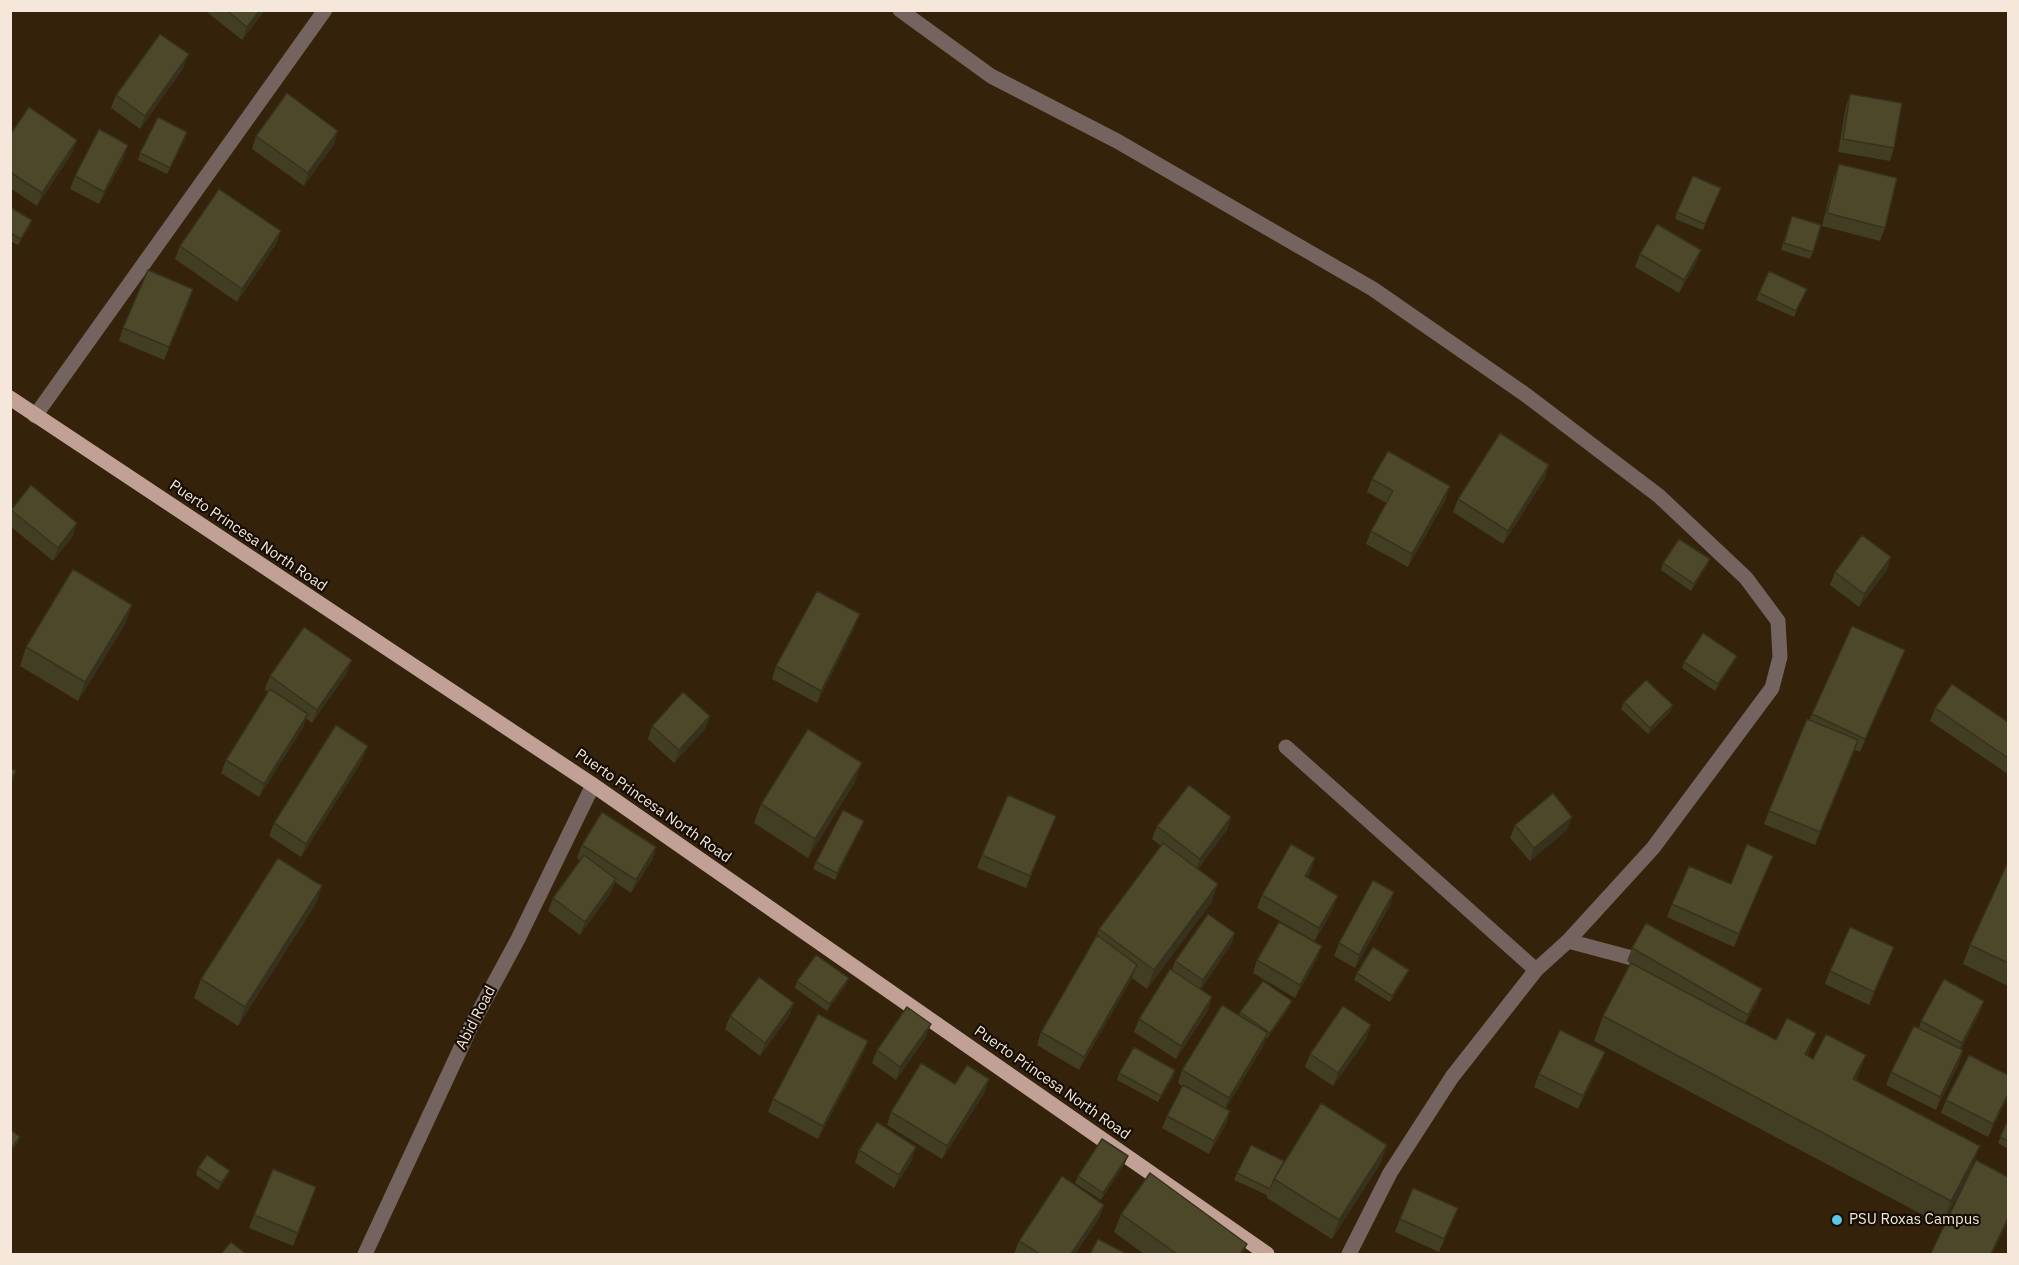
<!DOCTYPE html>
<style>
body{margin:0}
#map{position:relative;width:2019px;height:1265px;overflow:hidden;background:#35220b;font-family:"IBM Plex Sans",sans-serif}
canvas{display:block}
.frame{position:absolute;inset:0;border:12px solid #f5e8da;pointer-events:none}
</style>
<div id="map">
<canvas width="2019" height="1265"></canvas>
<div class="frame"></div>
</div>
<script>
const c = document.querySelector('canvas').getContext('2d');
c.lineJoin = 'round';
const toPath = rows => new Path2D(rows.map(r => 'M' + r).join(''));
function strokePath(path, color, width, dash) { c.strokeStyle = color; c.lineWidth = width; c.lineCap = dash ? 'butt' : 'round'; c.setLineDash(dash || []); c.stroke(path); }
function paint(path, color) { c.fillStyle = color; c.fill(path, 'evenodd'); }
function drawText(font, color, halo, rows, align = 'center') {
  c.font = font + ' "IBM Plex Sans",sans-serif'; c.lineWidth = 4.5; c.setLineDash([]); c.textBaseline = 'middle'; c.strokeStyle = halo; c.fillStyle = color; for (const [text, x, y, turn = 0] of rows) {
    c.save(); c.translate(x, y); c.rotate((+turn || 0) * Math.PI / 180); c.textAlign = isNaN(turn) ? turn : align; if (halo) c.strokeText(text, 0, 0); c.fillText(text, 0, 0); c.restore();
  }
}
const lane = toPath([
 [1286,747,1536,970],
 [1568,941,1647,962]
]);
const street = toPath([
 [900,10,991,76,1117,141,1373,289,1526,395,1659,496,1746,578,1778,621,1780,657,1772,688,1653,848,1568,941,1536,970,1452,1077,1390,1173,1349,1254],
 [35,416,325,10],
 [365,1254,471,1026,518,939,593,785]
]);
const primary = toPath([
 [10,398,593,785,1267,1254]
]);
const wall = toPath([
 [208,10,265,10,242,40,207,12],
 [184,67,140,129,111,108,116,95],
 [1850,94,1894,148,1890,161,1838,152,1846,106],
 [10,135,77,140,72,153,37,206,10,188],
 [256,136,334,144,304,186,252,149],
 [185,139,167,174,138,160,140,153],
 [124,158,99,204,70,189,75,176],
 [1839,164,1885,228,1880,241,1822,226,1834,177],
 [1718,194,1703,230,1675,219,1677,212],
 [10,207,32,220,30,226,18,245,10,241],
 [1789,223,1813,252,1810,259,1781,250],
 [281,231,276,244,237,302,175,259,180,246],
 [1701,250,1696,263,1679,293,1635,267,1640,254],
 [1759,293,1804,295,1794,317,1756,300],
 [189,302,164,360,119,341,123,328],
 [1549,465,1545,478,1503,544,1453,512,1458,499],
 [1372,479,1446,499,1408,567,1366,544,1371,531,1386,503,1367,492],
 [11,510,73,536,53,561,10,526],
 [1710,559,1707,566,1691,591,1661,570,1663,563],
 [1887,570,1859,607,1830,585,1835,572],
 [132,605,125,624,78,701,20,666,26,647],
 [855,627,817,703,772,679,776,666],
 [1684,662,1734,662,1715,691,1682,668],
 [1900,663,1860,752,1855,750,1815,845,1764,824,1769,811,1812,714],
 [347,673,312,723,306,718,303,727,259,797,221,773,226,760,268,692,265,689,270,676],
 [1624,702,1673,705,1670,712,1648,734,1621,709],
 [1935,708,2008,722,2008,774,1930,721],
 [710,716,705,729,674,763,648,739,652,726],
 [363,759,301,857,269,836,274,823],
 [855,782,808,858,754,823,761,804],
 [1056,816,1026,888,977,868,982,855],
 [1231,817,1227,830,1198,869,1218,884,1211,903,1147,989,1132,978,1079,1070,1037,1045,1041,1032,1097,935,1099,929,1161,846,1152,839,1157,826],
 [864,821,861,828,835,880,813,869,816,862],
 [1515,825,1567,830,1530,861,1510,838],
 [582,845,656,847,652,860,631,893,615,882,611,892,580,935,548,911,553,898,580,860,577,858],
 [1773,856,1734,947,1667,917,1672,904,1731,884],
 [2008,862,2008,986,1963,964,1970,945],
 [1311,871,1307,877,1333,909,1315,941,1257,908,1262,895],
 [322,886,315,905,238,1026,194,998,201,979],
 [1390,905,1355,968,1334,956,1339,943],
 [1235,933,1230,946,1201,989,1212,997,1208,1010,1176,1059,1134,1032,1139,1019,1172,970,1175,961],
 [1322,946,1317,959,1295,998,1253,973,1257,960],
 [1632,948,1762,989,1757,1002,1745,1024,1776,1040,1816,1033,1807,1056,1856,1080,1973,1167,2008,1177,2008,1221,1992,1254,1931,1254,1967,1178,1942,1225,1594,1041,1603,1016,1630,963,1627,961],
 [1889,960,1869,1005,1825,984,1830,971],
 [1357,973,1406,976,1390,1002,1354,980],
 [797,981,846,985,827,1011,795,988],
 [1292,1001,1289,1008,1267,1039,1266,1038,1263,1046,1226,1108,1230,1111,1226,1124,1209,1154,1162,1128,1167,1116,1182,1086,1178,1083,1182,1070,1239,1015,1240,1012],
 [1984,1001,1979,1014,1961,1049,1959,1063,1936,1110,1886,1085,1891,1072,1919,1028,1921,1021],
 [730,1016,789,1016,760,1056,725,1029],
 [926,1037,896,1080,872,1063,877,1050],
 [1367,1038,1333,1086,1305,1067,1310,1054],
 [868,1041,863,1054,818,1139,768,1112,773,1099],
 [1600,1065,1578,1109,1534,1087,1539,1074],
 [1175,1070,1173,1077,1158,1102,1117,1080,1119,1073],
 [2008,1075,2008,1097,1988,1137,1941,1113,1946,1100],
 [989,1079,985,1092,942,1159,887,1125,891,1112],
 [2008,1120,2008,1149,1998,1143],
 [1387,1145,1380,1164,1332,1239,1267,1198,1267,1195,1234,1180,1237,1173,1284,1161],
 [859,1150,912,1160,894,1188,855,1163],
 [1128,1156,1125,1163,1101,1200,1075,1183,1078,1176],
 [198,1168,227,1177,218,1190,196,1175],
 [311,1200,293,1246,249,1228,254,1215],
 [1104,1205,1099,1218,1075,1254,1014,1254,1019,1241],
 [1121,1214,1243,1254,1144,1254,1114,1232],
 [1400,1219,1453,1221,1439,1252,1395,1232]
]);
const shadedWall = toPath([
 [260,10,265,10,242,40,247,27],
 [189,54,184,67,140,129,145,116],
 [338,131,334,144,304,186,308,173],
 [187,132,185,139,167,174,170,168],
 [77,140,72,153,37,206,42,193],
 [128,145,124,158,99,204,104,192],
 [32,220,30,226,18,245,21,239],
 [281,231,276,244,237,302,242,289],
 [1701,250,1696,263,1679,293,1684,280],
 [193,289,189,302,164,360,169,347],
 [1549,465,1545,478,1503,544,1508,531],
 [1450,486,1446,499,1408,567,1412,554],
 [77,523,73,536,53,561,58,548],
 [1891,557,1887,570,1859,607,1864,594],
 [1710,559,1707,566,1691,591,1694,584],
 [132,605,125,624,78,701,85,682],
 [860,614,855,627,817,703,821,691],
 [1905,650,1900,663,1860,752,1865,739],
 [1737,656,1734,662,1715,691,1718,684],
 [352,660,347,673,312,723,317,710],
 [1673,705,1670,712,1648,734,1650,728],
 [308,714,303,727,259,797,264,784],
 [710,716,705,729,674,763,679,750],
 [1858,740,1854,753,1815,845,1820,832],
 [368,746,363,759,301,857,306,844],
 [862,763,855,782,808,858,815,839],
 [16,771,12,784,10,786,10,781],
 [1056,816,1051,829,1026,888,1030,876],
 [1231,817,1227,830,1195,872,1200,859],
 [1572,817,1567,830,1530,861,1534,848],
 [864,821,861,828,835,880,837,873],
 [656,847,652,860,631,893,636,880],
 [1773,856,1768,869,1734,947,1739,934],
 [1315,858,1311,871,1300,889,1305,876],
 [616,879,611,892,580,935,585,922],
 [1218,884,1211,903,1147,989,1154,970],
 [322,886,315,905,238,1026,245,1007],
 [1394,892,1390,905,1355,968,1359,955],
 [1338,896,1333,909,1315,941,1319,928],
 [1235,933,1230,946,1198,993,1203,980],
 [1322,946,1317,959,1295,998,1300,985],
 [1894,947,1889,960,1869,1005,1874,992],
 [1137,965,1132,978,1079,1070,1084,1057],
 [1409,970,1406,976,1390,1002,1392,996],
 [849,978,846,985,827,1011,830,1004],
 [1762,989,1757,1002,1743,1028,1748,1015],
 [1212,997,1208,1010,1176,1059,1181,1046],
 [1292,1001,1289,1008,1267,1039,1270,1033],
 [1984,1001,1979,1014,1957,1056,1962,1043],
 [794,1003,789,1016,760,1056,765,1043],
 [931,1024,926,1037,896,1080,900,1067],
 [1371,1025,1367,1038,1333,1086,1338,1073],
 [1268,1033,1263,1046,1224,1111,1229,1098],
 [1816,1033,1807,1058,1805,1054],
 [868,1041,863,1054,818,1139,823,1126],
 [1963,1050,1959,1063,1936,1110,1940,1097],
 [1605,1052,1600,1065,1578,1109,1583,1096],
 [1866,1055,1857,1079,1844,1103,1853,1079],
 [1175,1070,1173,1077,1158,1102,1161,1096],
 [989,1079,985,1092,942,1159,947,1146],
 [2008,1094,2008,1097,1988,1137,1993,1124],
 [1230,1111,1226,1124,1209,1154,1214,1141],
 [20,1137,18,1143,10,1153,10,1150],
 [1387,1145,1380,1164,1332,1239,1339,1220],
 [1980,1146,1971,1170,1942,1225,1951,1201],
 [916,1147,912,1160,894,1188,899,1175],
 [1128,1156,1125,1163,1101,1200,1103,1193],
 [230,1171,227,1177,218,1190,221,1183],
 [1104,1205,1099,1218,1075,1254,1071,1254],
 [1458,1208,1453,1221,1439,1252,1444,1239],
 [2008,1218,2008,1221,1992,1254,1991,1254],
 [1247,1244,1243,1254,1240,1254]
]);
const building = toPath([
 [226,10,260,10,247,27,226,10],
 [160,34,189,54,145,116,116,95,160,34],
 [287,93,338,131,308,173,256,136,287,93],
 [1850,94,1902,103,1894,148,1843,139,1850,94],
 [29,107,77,140,42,193,10,172,10,135,29,107],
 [158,117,187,132,170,168,140,153,158,117],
 [99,129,128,145,104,192,75,176,99,129],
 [1839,164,1897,178,1885,228,1827,213,1839,164],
 [1693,176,1721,188,1705,224,1677,212,1693,176],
 [219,189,281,231,242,289,180,246,219,189],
 [10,207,32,220,21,239,10,233,10,207],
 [1792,216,1821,225,1813,252,1784,243,1792,216],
 [1657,224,1701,250,1684,280,1640,254,1657,224],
 [148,270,193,289,169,347,123,328,148,270],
 [1769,271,1807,289,1796,311,1759,293,1769,271],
 [1500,433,1549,465,1508,531,1458,499,1500,433],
 [1388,451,1450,486,1412,554,1371,531,1393,491,1372,479,1388,451],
 [31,485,77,523,58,548,11,510,31,485],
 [1862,535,1891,557,1864,594,1835,572,1862,535],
 [1679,539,1710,559,1694,584,1663,563,1679,539],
 [73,569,132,605,85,682,26,647,73,569],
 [817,591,860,614,821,691,776,666,817,591],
 [1852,626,1905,650,1865,739,1812,714,1852,626],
 [304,627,352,660,317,710,270,676,304,627],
 [1703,633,1737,656,1718,684,1684,662,1703,633],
 [1646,680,1673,705,1650,728,1624,702,1646,680],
 [1952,684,2008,722,2008,758,1935,708,1952,684],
 [270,689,308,714,264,784,226,760,270,689],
 [683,692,710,716,679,750,652,726,683,692],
 [1807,719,1858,740,1820,832,1769,811,1807,719],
 [336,725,368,746,306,844,274,823,336,725],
 [808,729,862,763,815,839,761,804,808,729],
 [10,768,16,771,10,781,10,768],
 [1189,785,1231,817,1200,859,1157,826,1189,785],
 [1553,793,1572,817,1534,848,1515,825,1553,793],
 [1008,795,1056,816,1030,876,982,855,1008,795],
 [843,810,864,821,837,873,816,862,843,810],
 [602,812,656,847,636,880,582,845,602,812],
 [1163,843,1218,884,1154,970,1099,929,1163,843],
 [1291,844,1315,858,1305,876,1338,896,1319,928,1262,895,1291,844],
 [1747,844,1773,856,1739,934,1672,904,1689,866,1731,884,1747,844],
 [584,855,616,879,585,922,553,898,584,855],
 [278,858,322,886,245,1007,201,979,278,858],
 [2008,862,2008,963,1970,945,2008,862],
 [1373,880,1394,892,1359,955,1339,943,1373,880],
 [1208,914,1235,933,1203,980,1175,961,1208,914],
 [1279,922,1322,946,1300,985,1257,960,1279,922],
 [1646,923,1762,989,1748,1015,1632,948,1646,923],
 [1850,927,1894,947,1874,992,1830,971,1850,927],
 [1097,935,1137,965,1084,1057,1041,1032,1097,935],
 [1373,947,1409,970,1392,996,1357,973,1373,947],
 [816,955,849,978,830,1004,797,981,816,955],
 [1631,963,1776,1040,1787,1018,1816,1033,1805,1054,1813,1059,1826,1034,1866,1055,1853,1079,1980,1146,1951,1201,1603,1016,1631,963],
 [1170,969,1212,997,1181,1046,1139,1019,1170,969],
 [759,977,794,1003,765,1043,730,1016,759,977],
 [1944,979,1984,1001,1962,1043,1921,1021,1944,979],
 [1263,981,1292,1001,1270,1033,1240,1012,1263,981],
 [1222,1005,1268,1033,1229,1098,1182,1070,1222,1005],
 [1343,1006,1371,1025,1338,1073,1310,1054,1343,1006],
 [907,1007,931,1024,900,1067,877,1050,907,1007],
 [818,1014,868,1041,823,1126,773,1099,818,1014],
 [1914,1026,1963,1050,1940,1097,1891,1072,1914,1026],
 [1560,1030,1605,1052,1583,1096,1539,1074,1560,1030],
 [1134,1047,1175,1070,1161,1096,1119,1073,1134,1047],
 [1969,1055,2008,1075,2008,1094,1993,1124,1946,1100,1969,1055],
 [921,1063,955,1084,967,1065,989,1079,947,1146,891,1112,921,1063],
 [1183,1085,1230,1111,1214,1141,1167,1116,1183,1085],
 [1321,1103,1387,1145,1339,1220,1274,1179,1321,1103],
 [2008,1120,2008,1141,2000,1137,2008,1120],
 [877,1122,916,1147,899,1175,859,1150,877,1122],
 [10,1129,20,1137,10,1150,10,1129],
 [1102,1139,1128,1156,1103,1193,1078,1176,1102,1139],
 [1251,1145,1284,1161,1274,1179,1270,1189,1237,1173,1251,1145],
 [207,1155,230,1171,221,1183,198,1168,207,1155],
 [1976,1160,2008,1177,2008,1218,1991,1254,1934,1254,1931,1253,1976,1160],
 [273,1169,316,1187,298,1233,254,1215,273,1169],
 [1150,1173,1247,1244,1240,1254,1177,1254,1121,1214,1150,1173],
 [1062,1176,1104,1205,1071,1254,1040,1254,1019,1241,1062,1176],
 [1413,1188,1458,1208,1444,1239,1400,1219,1413,1188],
 [1098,1239,1127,1254,1090,1254,1098,1239],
 [231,1242,246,1254,221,1254,231,1242]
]);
const markers = [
 [1837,1220,6,"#5ac8e5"]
];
const streetNames = [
 ["Puerto Princesa North Road",248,536,34],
 ["Puerto Princesa North Road",653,806,35],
 ["Abid Road",476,1018,-63],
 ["Puerto Princesa North Road",1052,1083,35]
];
const poiNames = [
 ["PSU Roxas Campus",1849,1220]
];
strokePath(lane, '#74635e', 15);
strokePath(street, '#74635e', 15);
strokePath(primary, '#c1a095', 15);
paint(wall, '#423e24');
paint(shadedWall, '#36321d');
paint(building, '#4d482a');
strokePath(building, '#36321d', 1.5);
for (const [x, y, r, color] of markers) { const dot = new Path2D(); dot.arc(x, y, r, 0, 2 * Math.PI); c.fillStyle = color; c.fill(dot); strokePath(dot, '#160e05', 2); }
drawText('15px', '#f5e8da', '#160e05', streetNames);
drawText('15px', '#f5e8da', '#160e05', poiNames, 'left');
</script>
